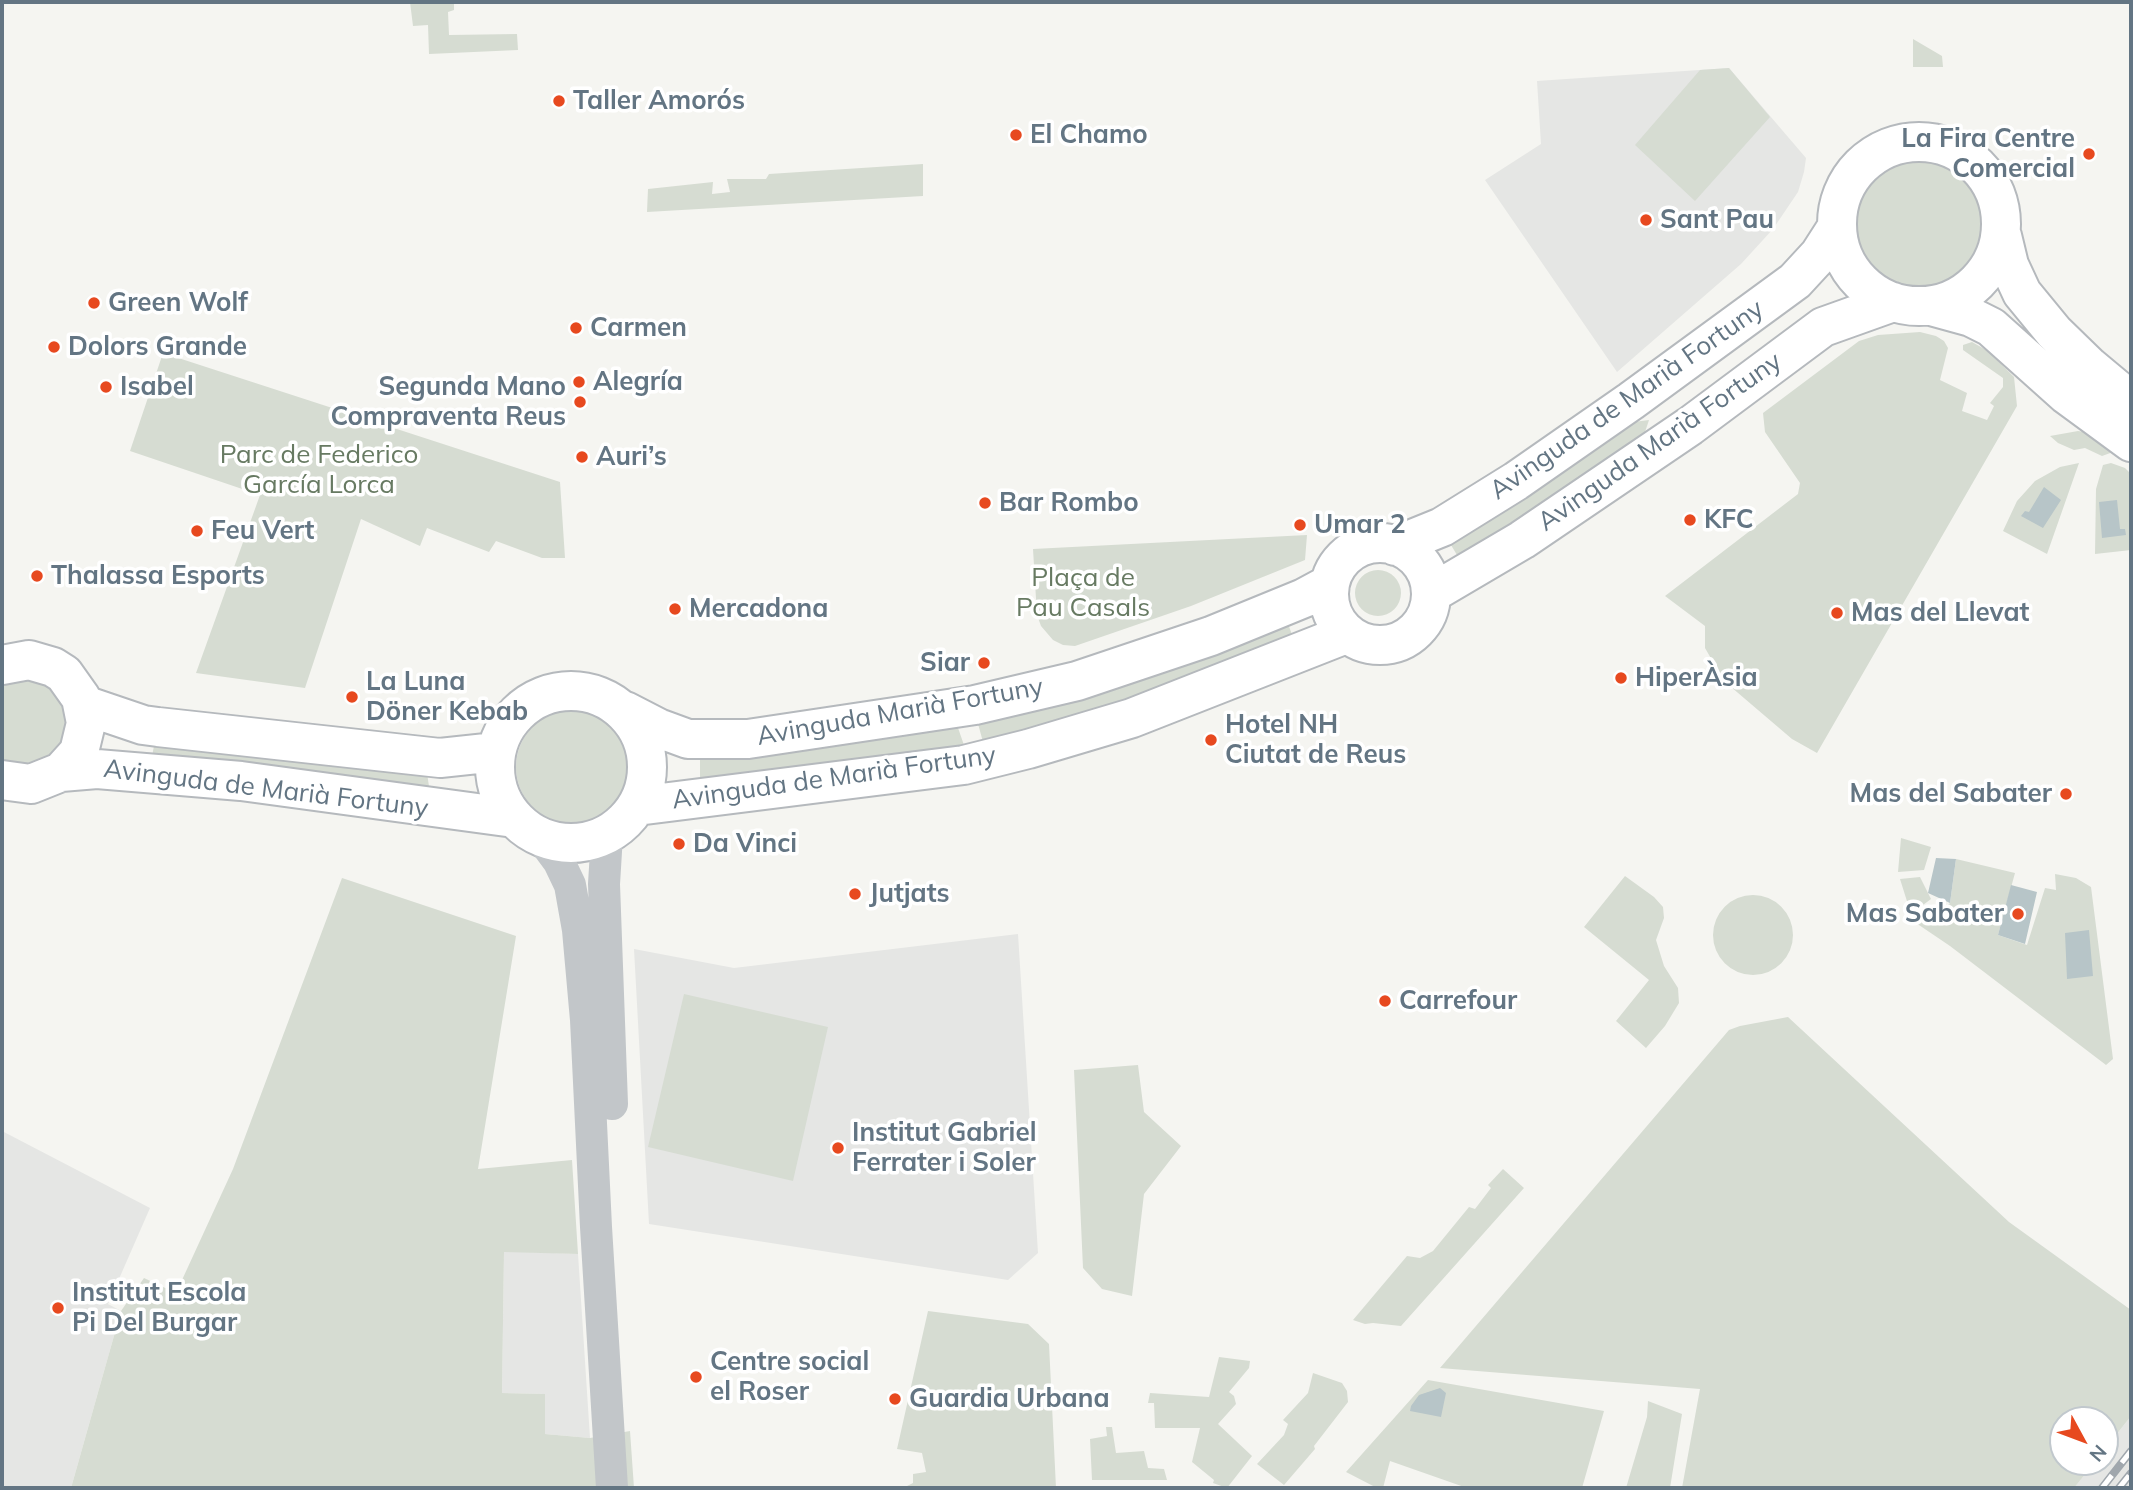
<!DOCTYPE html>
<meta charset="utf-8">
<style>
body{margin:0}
#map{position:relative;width:2133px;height:1490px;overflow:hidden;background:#f5f5f1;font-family:Mulish,sans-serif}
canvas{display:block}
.frame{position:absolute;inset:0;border:4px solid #637583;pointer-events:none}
.north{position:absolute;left:2049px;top:1406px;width:70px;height:70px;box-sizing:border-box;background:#fff;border:2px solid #c1c8cd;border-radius:50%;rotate:131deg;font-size:19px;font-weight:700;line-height:28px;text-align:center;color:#637583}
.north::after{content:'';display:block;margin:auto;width:24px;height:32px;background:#e7491f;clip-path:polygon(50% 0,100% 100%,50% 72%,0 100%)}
</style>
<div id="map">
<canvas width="2133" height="1490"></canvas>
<div class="frame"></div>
<div class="north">N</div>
</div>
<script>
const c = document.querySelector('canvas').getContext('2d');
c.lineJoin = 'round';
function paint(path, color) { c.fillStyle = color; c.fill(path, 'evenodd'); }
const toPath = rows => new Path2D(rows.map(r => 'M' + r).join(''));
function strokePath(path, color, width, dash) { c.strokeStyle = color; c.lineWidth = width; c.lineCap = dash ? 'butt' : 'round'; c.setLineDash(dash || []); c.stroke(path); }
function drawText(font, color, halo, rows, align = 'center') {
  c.font = font + ' Mulish,sans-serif'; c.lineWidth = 7; c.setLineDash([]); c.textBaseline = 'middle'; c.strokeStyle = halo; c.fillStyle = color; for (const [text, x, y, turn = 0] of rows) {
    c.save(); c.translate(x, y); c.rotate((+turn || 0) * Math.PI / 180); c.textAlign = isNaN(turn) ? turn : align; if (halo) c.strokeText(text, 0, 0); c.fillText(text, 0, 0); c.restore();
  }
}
const built = toPath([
 [1729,68,1806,158,1804,172,1798,192,1773,229,1741,264,1617,372,1485,180,1541,144,1537,81],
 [1018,934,1038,1253,1008,1280,649,1224,634,949,734,968],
 [2,1131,150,1208,108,1304,121,1311,71,1488,2,1488],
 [504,1251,578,1254,590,1438,545,1434,544,1394,502,1393],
 [2131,1416,2131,1488,2074,1488,2095,1462,2105,1462,2105,1449]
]);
const green = toPath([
 [410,2,454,2,454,10,448,12,449,35,517,34,518,50,429,54,428,25,413,26],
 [1913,39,1942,56,1943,67,1913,67],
 [1729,68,1770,117,1695,201,1635,145,1700,70],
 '1855 222a65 65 0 1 1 130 0a65 65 0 1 1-130 0Z',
 [923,164,923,196,647,212,648,189,713,182,712,194,730,192,727,179,766,179,769,174],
 [1920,332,1936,336,1944,341,1948,348,1940,380,1967,393,1962,411,1987,420,1994,406,1990,403,2003,387,2003,378,1963,350,1963,345,1972,342,1988,351,2014,377,2017,406,1817,753,1792,739,1724,681,1705,648,1705,626,1665,596,1798,494,1800,483,1765,432,1763,413,1859,341,1878,335],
 [163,353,560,482,565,558,542,558,496,541,489,552,427,528,420,546,361,519,305,688,196,673,260,495,130,451],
 [1649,420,1641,444,1460,560,1448,540,1626,423],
 [2078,431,2091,433,2113,452,2102,456,2085,448,2074,450,2058,443,2050,436],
 [2079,463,2047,554,2003,531,2017,501,2035,481,2060,467],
 [2111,463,2125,468,2131,474,2131,550,2095,554,2096,489,2103,465],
 [1307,535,1305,560,1191,606,1075,646,1063,645,1053,640,1041,626,1037,615,1033,549],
 '1355 593a23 23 0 1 1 46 0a23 23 0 1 1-46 0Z',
 [1287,621,1294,640,1196,679,983,742,977,720],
 [23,677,51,686,68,711,65,741,50,759,36,765,6,763,2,760,2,684,8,680],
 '516 767a57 57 0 1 1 114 0a57 57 0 1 1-114 0Z',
 [957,725,965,748,700,782,700,756],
 [155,741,427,773,430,793,151,761],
 [1901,838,1931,847,1924,870,1898,872],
 [1956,859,2015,873,1998,935,2027,945,2045,888,2056,890,2055,874,2076,878,2091,887,2113,1059,2106,1065,1950,946,1916,923,1915,920,1939,903,1948,905,1950,903],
 [1625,876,1654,897,1663,907,1664,918,1656,940,1664,966,1678,988,1679,1003,1665,1026,1646,1048,1616,1021,1649,980,1584,927],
 [1920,877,1931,899,1911,914,1900,879],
 [342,878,516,936,478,1169,572,1160,578,1254,504,1252,502,1393,545,1394,545,1434,590,1438,630,1431,634,1488,71,1488,121,1311,144,1278,176,1293,233,1169],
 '1713 935a40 40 0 1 1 80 0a40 40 0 1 1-80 0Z',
 [684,994,828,1027,793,1181,648,1147],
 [1788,1017,2009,1222,2131,1310,2131,1416,2105,1449,2105,1420,2063,1420,2063,1462,2095,1462,2074,1488,1682,1488,1700,1389,1440,1368,1729,1030,1740,1026],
 [1138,1065,1144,1112,1181,1146,1144,1194,1132,1296,1102,1289,1083,1268,1074,1070],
 [1503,1169,1524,1188,1401,1326,1373,1323,1365,1324,1353,1320,1407,1256,1420,1258,1433,1251,1469,1207,1475,1209,1491,1188,1488,1185],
 [928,1311,1028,1324,1049,1344,1056,1488,903,1488,913,1483,913,1474,926,1472,922,1453,897,1449],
 [1219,1357,1250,1361,1249,1368,1229,1392,1234,1396,1236,1404,1218,1424,1252,1456,1227,1488,1213,1483,1214,1480,1192,1462,1200,1428,1155,1428,1154,1403,1148,1403,1150,1393,1209,1397],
 [1313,1373,1342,1383,1347,1391,1348,1402,1314,1446,1315,1449,1284,1485,1257,1464,1284,1435,1288,1424,1283,1420,1308,1393],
 [1428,1380,1604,1411,1582,1488,1467,1488,1390,1461,1383,1488,1377,1488,1346,1472],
 [1648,1401,1682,1414,1670,1488,1626,1488,1647,1417],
 [1106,1427,1112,1427,1116,1453,1144,1451,1148,1468,1164,1469,1167,1480,1092,1480,1090,1439,1107,1436]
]);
const water = toPath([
 [2044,487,2061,500,2043,528,2021,516,2025,511,2029,512],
 [2117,500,2120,529,2125,529,2126,535,2102,538,2099,502],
 [1936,858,1956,859,1950,903,1928,893],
 [2011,885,2037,892,2025,944,1998,935],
 [2089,930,2093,976,2067,979,2065,933],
 [1440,1388,1446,1393,1441,1417,1410,1411,1411,1406,1419,1395]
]);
const minor = toPath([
 [607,835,604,884,612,1104],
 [542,839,559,862,570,885,578,930,586,1020,596,1227,612,1488]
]);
const major = toPath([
 '1837 224a82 82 0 1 1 164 0a82 82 0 1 1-164 0Z',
 [2002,236,2009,265,2022,293,2054,332,2090,367,2131,401],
 [1931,306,1971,317,1991,327,2067,395,2131,442],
 '1329 594a51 51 0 1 1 102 0a51 51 0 1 1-102 0Z',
 [1395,546,1442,527,1516,481,1631,401,1795,281,1819,255,1837,227],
 [1432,593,1522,540,1690,426,1823,327,1893,302],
 [2,665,29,660,53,667,64,674,81,698,86,723,79,752,61,772,31,784,2,780],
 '495 767a76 76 0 1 1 152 0a76 76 0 1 1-152 0Z',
 [84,705,143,725,158,727,440,758,496,752],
 [625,711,658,728,688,739,748,739,975,705,1077,681,1211,636,1304,598,1330,584],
 [61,772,97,769,241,781,514,818],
 [637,806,964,765,1028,749,1132,718,1346,634]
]);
const rail = toPath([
 [2102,1488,2131,1451],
 [2119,1488,2131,1473]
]);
const markers = [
 [559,101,7,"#e7491f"],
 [1016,135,7,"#e7491f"],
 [2089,154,7,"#e7491f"],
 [1646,220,7,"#e7491f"],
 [94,303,7,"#e7491f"],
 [576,328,7,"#e7491f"],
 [54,347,7,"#e7491f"],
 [579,382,7,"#e7491f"],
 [106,387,7,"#e7491f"],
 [580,402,7,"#e7491f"],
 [582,457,7,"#e7491f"],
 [985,503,7,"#e7491f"],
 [1690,520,7,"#e7491f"],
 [1300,525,7,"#e7491f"],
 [197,531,7,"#e7491f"],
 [37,576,7,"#e7491f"],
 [675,609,7,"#e7491f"],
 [1837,613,7,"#e7491f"],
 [984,663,7,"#e7491f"],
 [1621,678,7,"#e7491f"],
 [352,697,7,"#e7491f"],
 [1211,740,7,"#e7491f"],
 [2066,794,7,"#e7491f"],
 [679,844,7,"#e7491f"],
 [855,894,7,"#e7491f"],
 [2018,914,7,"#e7491f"],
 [1385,1001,7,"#e7491f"],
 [838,1148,7,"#e7491f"],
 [58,1308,7,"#e7491f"],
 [696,1377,7,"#e7491f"],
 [895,1399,7,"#e7491f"]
];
const poiNames = [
 ["Taller Amorós",573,101],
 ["El Chamo",1030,135],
 ["La Fira Centre",2075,139,"right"],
 ["Comercial",2075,169,"right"],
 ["Sant Pau",1660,220],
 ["Green Wolf",108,303],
 ["Carmen",590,328],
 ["Dolors Grande",68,347],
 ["Alegría",593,382],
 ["Isabel",120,387],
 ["Segunda Mano",566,387,"right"],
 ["Compraventa Reus",566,417,"right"],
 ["Auri’s",596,457],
 ["Bar Rombo",999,503],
 ["KFC",1704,520],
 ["Umar 2",1314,525],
 ["Feu Vert",211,531],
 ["Thalassa Esports",51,576],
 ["Mercadona",689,609],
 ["Mas del Llevat",1851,613],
 ["Siar",970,663,"right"],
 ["HiperÀsia",1635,678],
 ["La Luna",366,682],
 ["Döner Kebab",366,712],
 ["Hotel NH",1225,725],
 ["Ciutat de Reus",1225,755],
 ["Mas del Sabater",2052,794,"right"],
 ["Da Vinci",693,844],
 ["Jutjats",869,894],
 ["Mas Sabater",2004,914,"right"],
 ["Carrefour",1399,1001],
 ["Institut Gabriel",852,1133],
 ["Ferrater i Soler",852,1163],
 ["Institut Escola",72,1293],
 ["Pi Del Burgar",72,1323],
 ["Centre social",710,1362],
 ["el Roser",710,1392],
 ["Guardia Urbana",909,1399]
];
const streetNames = [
 ["Avinguda de Marià Fortuny",1627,400,-35],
 ["Avinguda Marià Fortuny",1660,442,-35],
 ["Avinguda Marià Fortuny",900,712,-10],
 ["Avinguda de Marià Fortuny",834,778,-8],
 ["Avinguda de Marià Fortuny",266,789,7]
];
const parkNames = [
 ["Parc de Federico",319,455],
 ["García Lorca",319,485],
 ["Plaça de",1083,578],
 ["Pau Casals",1083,608]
];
paint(built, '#e5e6e4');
paint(green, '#d6dcd2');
paint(water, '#b7c5c8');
strokePath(major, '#b5b9bd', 42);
strokePath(minor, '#c2c6c9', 32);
strokePath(major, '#fff', 38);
strokePath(rail, '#a0a7ad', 8);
strokePath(rail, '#fff', 5, [16]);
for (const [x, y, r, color] of markers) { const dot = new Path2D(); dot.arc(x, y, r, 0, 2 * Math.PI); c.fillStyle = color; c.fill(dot); strokePath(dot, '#fff', 2.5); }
drawText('bold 26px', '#637583', '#fff', poiNames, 'left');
drawText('26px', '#637583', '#fff', streetNames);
drawText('26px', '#677a62', '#fff', parkNames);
</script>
